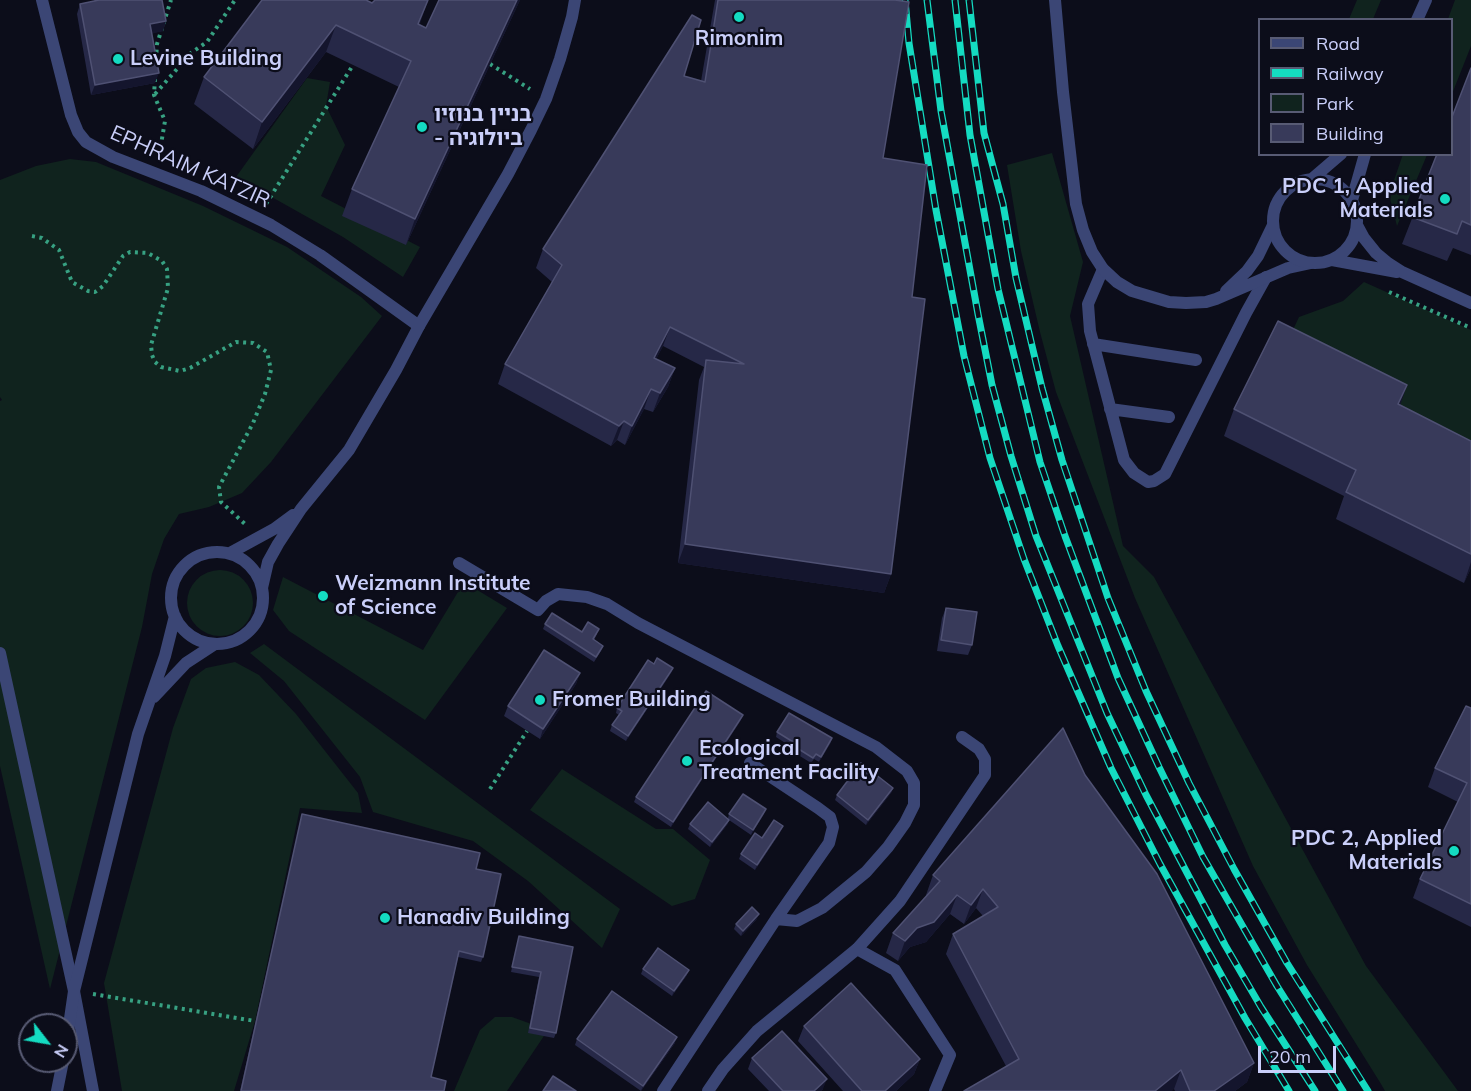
<!DOCTYPE html>
<meta charset="utf-8">
<style>
body{margin:0}
#map{position:relative;width:1471px;height:1091px;overflow:hidden;background:#0c0d1a;font-family:Mulish,sans-serif}
canvas{display:block}
.legend{position:absolute;left:1258px;top:18px;width:195px;height:138px;box-sizing:border-box;background:#0c0d1a;border:2px solid #585b74;margin:0;padding:8px 10px;list-style:none;font-size:18px;color:#cacffa}
.legend li{display:flex;align-items:center;gap:12px;height:30px}
.legend b{width:30px;border:2px solid #585b74}
.north{position:absolute;left:18px;top:1013px;width:60px;height:60px;box-sizing:border-box;background:#0c0d1a;border:2px solid #585b74;border-radius:50%;rotate:121deg;font-size:16px;font-weight:700;line-height:24px;text-align:center;color:#cacffa}
.north::after{content:'';display:block;margin:auto;width:21px;height:27px;background:#14dbc1;clip-path:polygon(50% 0,100% 100%,50% 72%,0 100%)}
.scale{position:absolute;left:1258px;top:1046px;width:78px;height:27px;box-sizing:border-box;border:3px solid #cacffa;border-top:0;padding-left:8px;font-size:18px;line-height:21px;white-space:nowrap;color:#cacffa;-webkit-text-stroke:4px #0c0d1a;paint-order:stroke}
</style>
<div id="map">
<canvas width="1471" height="1091"></canvas>
<ul class="legend">
<li><b style="height:8px;background:#3b4675"></b>Road</li>
<li><b style="height:8px;background:#14dbc1"></b>Railway</li>
<li><b style="height:16px;background:#10231e"></b>Park</li>
<li><b style="height:16px;background:#383a5a"></b>Building</li>
</ul>
<div class="north">N</div>
<div class="scale">20 m</div>
</div>
<script>
const c = document.querySelector('canvas').getContext('2d');
c.lineJoin = 'round';
function paint(path, color) { c.fillStyle = color; c.fill(path, 'evenodd'); }
const toPath = rows => new Path2D(rows.map(r => 'M' + r).join(''));
function strokePath(path, color, width, dash) { c.strokeStyle = color; c.lineWidth = width; c.lineCap = dash ? 'butt' : 'round'; c.setLineDash(dash || []); c.stroke(path); }
function drawText(font, color, halo, rows, align = 'center') {
  c.font = font + ' Mulish,"Noto Sans Hebrew",sans-serif'; c.lineWidth = 4.5; c.setLineDash([]); c.textBaseline = 'middle'; c.strokeStyle = halo; c.fillStyle = color; for (const [text, x, y, turn = 0] of rows) {
    c.save(); c.translate(x, y); c.rotate((+turn || 0) * Math.PI / 180); c.textAlign = isNaN(turn) ? turn : align; if (halo) c.strokeText(text, 0, 0); c.fillText(text, 0, 0); c.restore();
  }
}
const green = toPath([
 [1357,0,1381,0,1373,19,1349,19],
 [1455,0,1471,0,1471,46,1452,94,1452,20,1448,19],
 [307,78,330,82,326,106,345,145,321,196,420,247,403,277,343,237,236,177],
 [1052,153,1083,262,1070,316,1123,546,1154,577,1366,966,1458,1091,1385,1091,1381,1084,1307,965,1253,866,1135,598,1056,392,1040,332,1021,251,1007,165],
 [1403,154,1427,155,1397,226,1389,195],
 [70,159,96,162,203,206,287,247,361,297,382,316,271,462,242,493,209,507,179,514,164,539,152,574,142,627,50,989,0,766,0,401,2,400,0,397,0,180,36,166],
 [1364,282,1471,330,1471,475,1283,351,1299,317,1343,301],
 '187 603a33 33 0 1 1 66 0a33 33 0 1 1-66 0Z',
 [283,577,423,650,464,582,507,608,425,720,289,631,273,610],
 [264,644,620,909,602,948,528,881,473,841,373,812,360,777,284,681,250,653],
 [235,662,259,675,296,714,358,793,362,813,300,808,255,1021,234,1091,122,1091,104,983,173,728,191,679,206,668],
 [562,769,656,829,673,829,710,860,695,899,672,906,530,810],
 [495,1017,512,1017,548,1030,507,1091,454,1091,480,1030]
]);
const path = toPath([
 [156,60,157,44,171,0],
 [490,64,530,89],
 [155,79,154,95,165,121,159,156],
 [155,94,191,53,207,42,235,0],
 [266,204,353,65],
 [32,236,42,238,59,250,72,282,88,291,95,292,103,286,123,256,130,252,148,253,162,261,167,269,168,288,151,345,152,355,155,362,161,367,180,371,190,368,236,342,253,343,267,352,271,370,265,394,253,423,219,487,221,502,245,524],
 [1389,292,1471,328],
 [490,789,527,731],
 [93,994,255,1021]
]);
const service = toPath([
 [1103,269,1088,304,1090,331,1124,460,1134,473,1148,482,1154,481,1165,474,1246,313,1266,277],
 [419,326,508,174,531,130,546,99,560,59,572,17,575,0],
 [1093,344,1196,360],
 [1110,409,1169,417],
 [459,563,538,610,546,601,558,594,587,597,607,604,638,623,876,747,907,771,914,783,914,805,905,823,888,847,866,872,822,908,797,921,776,919,663,1091],
 [750,763,818,808,830,817,833,827,829,843,776,919],
 [857,949,895,970,950,1055,935,1091]
]);
const pedestrian = toPath([
 [0,653,74,991,93,1091]
]);
const minor = toPath([
 [42,0,71,115,78,132,86,142,113,157,201,191,271,225,320,255,419,326,396,370,349,450,301,509,278,544,268,562,262,588],
 [1055,0,1063,92,1076,204,1083,230,1092,252,1103,269,1117,282,1132,291,1169,302,1186,303,1206,302,1216,299,1288,268,1311,263],
 [1226,291,1247,271,1258,256,1273,225],
 '171 598a46 46 0 1 1 92 0a46 46 0 1 1-92 0Z',
 [230,553,274,529,293,515],
 [154,697,186,663,215,644],
 [66,1046,74,991,138,734,165,656,175,616],
 [57,1091,63,1061],
 [708,1091,723,1069,757,1031,857,949,900,901,985,775,985,759,979,749,962,737]
]);
const tertiary = toPath([
 [1417,20,1426,0],
 [1313,178,1341,154],
 '1273 221a42 42 0 1 1 84 0a42 42 0 1 1-84 0Z',
 [1352,200,1365,154],
 [1357,225,1364,238,1376,253,1388,263,1402,272,1471,303],
 [1332,260,1397,272]
]);
const rail = toPath([
 [905,0,909,43,936,210,964,356,990,458,1024,559,1058,646,1111,768,1160,864,1245,1018,1289,1091],
 [927,0,941,111,978,314,992,385,1011,456,1036,536,1107,713,1146,795,1225,945,1261,1007,1315,1091],
 [955,0,970,135,998,289,1040,462,1065,536,1118,678,1159,767,1203,857,1277,986,1343,1091],
 [969,0,984,133,1003,204,1016,278,1042,388,1062,460,1108,598,1146,691,1189,783,1234,869,1287,963,1368,1091]
]);
const wall = toPath([
 [94,0,162,0,166,21,163,31,152,33,155,83,91,95,77,14,80,4,94,1],
 [428,0,419,25,426,28,520,0,406,245,342,216,352,189,399,87,326,52,253,149,194,104,204,77,372,3],
 [715,0,895,0,883,158,912,297,891,574,884,593,678,563,699,380,704,367,663,346,656,359,675,368,668,387,653,412,644,409,625,445,617,440,611,446,498,384,505,364,552,282,536,268,543,249,684,76,701,81],
 [1471,68,1471,255,1453,248,1447,261,1402,244],
 [1400,405,1471,441,1471,568,1464,583,1336,519,1344,496,1224,436,1234,409],
 [946,608,972,645,968,655,937,651,942,618],
 [545,624,582,632,597,634,594,640,603,646,601,651,594,662,543,629],
 [654,664,673,668,671,673,626,741,610,731,612,725,619,715,616,713,617,708],
 [580,673,576,684,540,739,504,716,508,706],
 [1471,708,1471,927,1413,898,1420,879,1458,802,1428,787,1435,768],
 [741,720,671,827,634,802,636,797],
 [777,732,832,738,830,744,819,762,814,759,811,763,795,753,796,750,776,737],
 [1085,775,1254,1063,1247,1082,1235,1091,1175,1091,1174,1089,1006,1066,946,954,953,934,983,916,976,908,964,924,950,914,926,942,910,947,898,961,886,953,893,933,927,895,926,895,933,875],
 [893,788,891,793,866,825,835,800,837,795],
 [302,814,476,869,483,957,481,962,458,957,431,1077,444,1091,240,1091],
 [729,814,764,814,751,835,729,820,727,825,710,847,688,829,690,824,728,818],
 [781,831,755,870,739,859,741,854,762,838],
 [757,919,741,936,734,929,736,924],
 [519,936,573,947,556,1033,554,1038,528,1033,539,977,511,972],
 [643,969,687,975,672,996,641,974],
 [804,1026,920,1059,914,1074,896,1091,843,1091,798,1041],
 [577,1039,675,1043,641,1091,575,1045],
 [752,1058,823,1089,821,1091,769,1091,748,1069]
]);
const shadedWall = toPath([
 [428,0,419,27,418,24],
 [517,0,520,0,406,245,415,219],
 [166,21,163,31,147,35,150,24],
 [336,25,326,52,253,149,262,122],
 [159,73,155,83,91,95,95,85],
 [670,327,663,346,647,377,654,358],
 [675,368,668,387,653,412,660,393],
 [1407,385,1398,412,1398,404],
 [651,389,644,409,625,445,632,426],
 [624,421,617,440,611,446,619,426],
 [685,544,891,574,884,593,678,563],
 [1471,562,1471,568,1464,583],
 [673,668,671,673,626,741,628,736],
 [580,673,576,684,540,739,543,729],
 [743,715,741,720,671,827,673,822],
 [832,738,830,744,819,762,821,757],
 [893,788,891,793,866,825,868,820],
 [766,809,764,814,751,835,753,830],
 [729,820,727,825,710,847,712,842],
 [783,826,781,831,755,870,757,865],
 [983,889,976,908,964,924,971,905],
 [957,895,950,914,926,942,910,947,898,961,905,941,917,928],
 [759,914,757,919,741,936,743,931],
 [689,970,687,975,672,996,674,991],
 [677,1037,675,1043,641,1091,643,1086],
 [920,1059,914,1074,896,1091,885,1091],
 [1254,1063,1247,1082,1235,1091,1214,1091],
 [1181,1070,1174,1089,1172,1091,1155,1091],
 [827,1079,823,1089,821,1091,814,1091]
]);
const building = toPath([
 [99,0,162,0,166,21,150,24,159,73,95,85,80,4,99,0],
 [262,0,366,0,372,3,375,0,428,0,418,24,426,28,439,0,517,0,415,219,352,189,411,61,336,25,262,122,204,77,262,0],
 [718,0,895,0,909,2,883,158,927,165,912,297,925,299,891,574,685,544,706,360,744,364,670,327,654,358,675,368,660,393,651,389,632,426,624,421,619,426,505,364,562,265,543,249,692,15,701,20,684,76,705,82,718,0],
 [1471,68,1471,225,1462,221,1457,234,1412,217,1437,154,1452,154,1452,117,1471,68],
 [1278,321,1407,385,1398,404,1471,441,1471,554,1346,492,1356,470,1234,409,1278,321],
 [946,608,977,612,972,645,941,640,946,608],
 [552,613,582,632,588,622,599,629,593,639,603,646,596,657,545,624,552,613],
 [544,650,580,673,543,729,508,706,544,650],
 [657,658,673,668,628,736,612,725,622,711,617,708,648,660,654,664,657,658],
 [706,691,743,715,673,822,636,797,706,691],
 [1466,706,1471,708,1471,904,1420,879,1467,783,1435,768,1466,706],
 [789,713,832,738,821,757,816,754,813,758,797,748,798,745,777,732,789,713],
 [1063,728,1085,775,1157,874,1254,1063,1214,1091,1190,1091,1181,1070,1155,1091,964,1091,1019,1059,953,934,998,907,983,889,971,905,957,895,934,922,917,928,905,941,893,933,940,881,933,875,1063,728],
 [861,763,893,788,868,820,837,795,861,763],
 [743,794,766,809,753,830,729,814,743,794],
 [708,802,729,820,712,842,690,824,708,802],
 [302,814,480,853,476,869,501,874,483,957,459,951,431,1077,446,1081,444,1091,241,1091,302,814],
 [774,820,783,826,757,865,741,854,755,833,762,838,774,820],
 [752,907,759,914,743,931,736,924,752,907],
 [519,936,573,947,556,1033,530,1028,541,972,512,967,519,936],
 [658,948,689,970,674,991,643,969,658,948],
 [851,983,920,1059,885,1091,862,1091,804,1026,851,983],
 [612,991,677,1037,643,1086,577,1039,612,991],
 [782,1031,827,1079,814,1091,783,1091,752,1058,782,1031],
 [553,1076,576,1091,543,1091,553,1076]
]);
const markers = [
 [739,17,6,"#14dbc1"],
 [118,59,6,"#14dbc1"],
 [422,127,6,"#14dbc1"],
 [1445,199,6,"#14dbc1"],
 [323,596,6,"#14dbc1"],
 [540,700,6,"#14dbc1"],
 [687,761,6,"#14dbc1"],
 [1454,851,6,"#14dbc1"],
 [385,918,6,"#14dbc1"]
];
const poiNames = [
 ["Rimonim",739,39,"center"],
 ["Levine Building",130,59],
 ["בניין בנוזיו",434,115],
 ["- ביולוגיה",434,139],
 ["PDC 1, Applied",1433,187,"right"],
 ["Materials",1433,211,"right"],
 ["Weizmann Institute",335,584],
 ["of Science",335,608],
 ["Fromer Building",552,700],
 ["Ecological",699,749],
 ["Treatment Facility",699,773],
 ["PDC 2, Applied",1442,839,"right"],
 ["Materials",1442,863,"right"],
 ["Hanadiv Building",397,918]
];
const streetNames = [
 ["EPHRAIM KATZIR",190,167,24]
];
paint(green, '#10231e');
strokePath(path, '#37a182', 4, [3, 4.5]);
strokePath(service, '#3b4675', 12);
strokePath(pedestrian, '#3b4675', 12);
strokePath(minor, '#3b4675', 12);
strokePath(tertiary, '#3b4675', 12);
strokePath(rail, '#14dbc1', 7);
strokePath(rail, '#0c0d1a', 4.5, [14]);
paint(wall, '#262847');
paint(shadedWall, '#14152d');
paint(building, '#383a5a');
strokePath(building, '#4f5173', 1.5);
for (const [x, y, r, color] of markers) { const dot = new Path2D(); dot.arc(x, y, r, 0, 2 * Math.PI); c.fillStyle = color; c.fill(dot); strokePath(dot, '#0c0d1a', 2); }
drawText('bold 21px', '#cacffa', '#0c0d1a', poiNames, 'left');
drawText('21px', '#cacffa', '#0c0d1a', streetNames);
</script>
